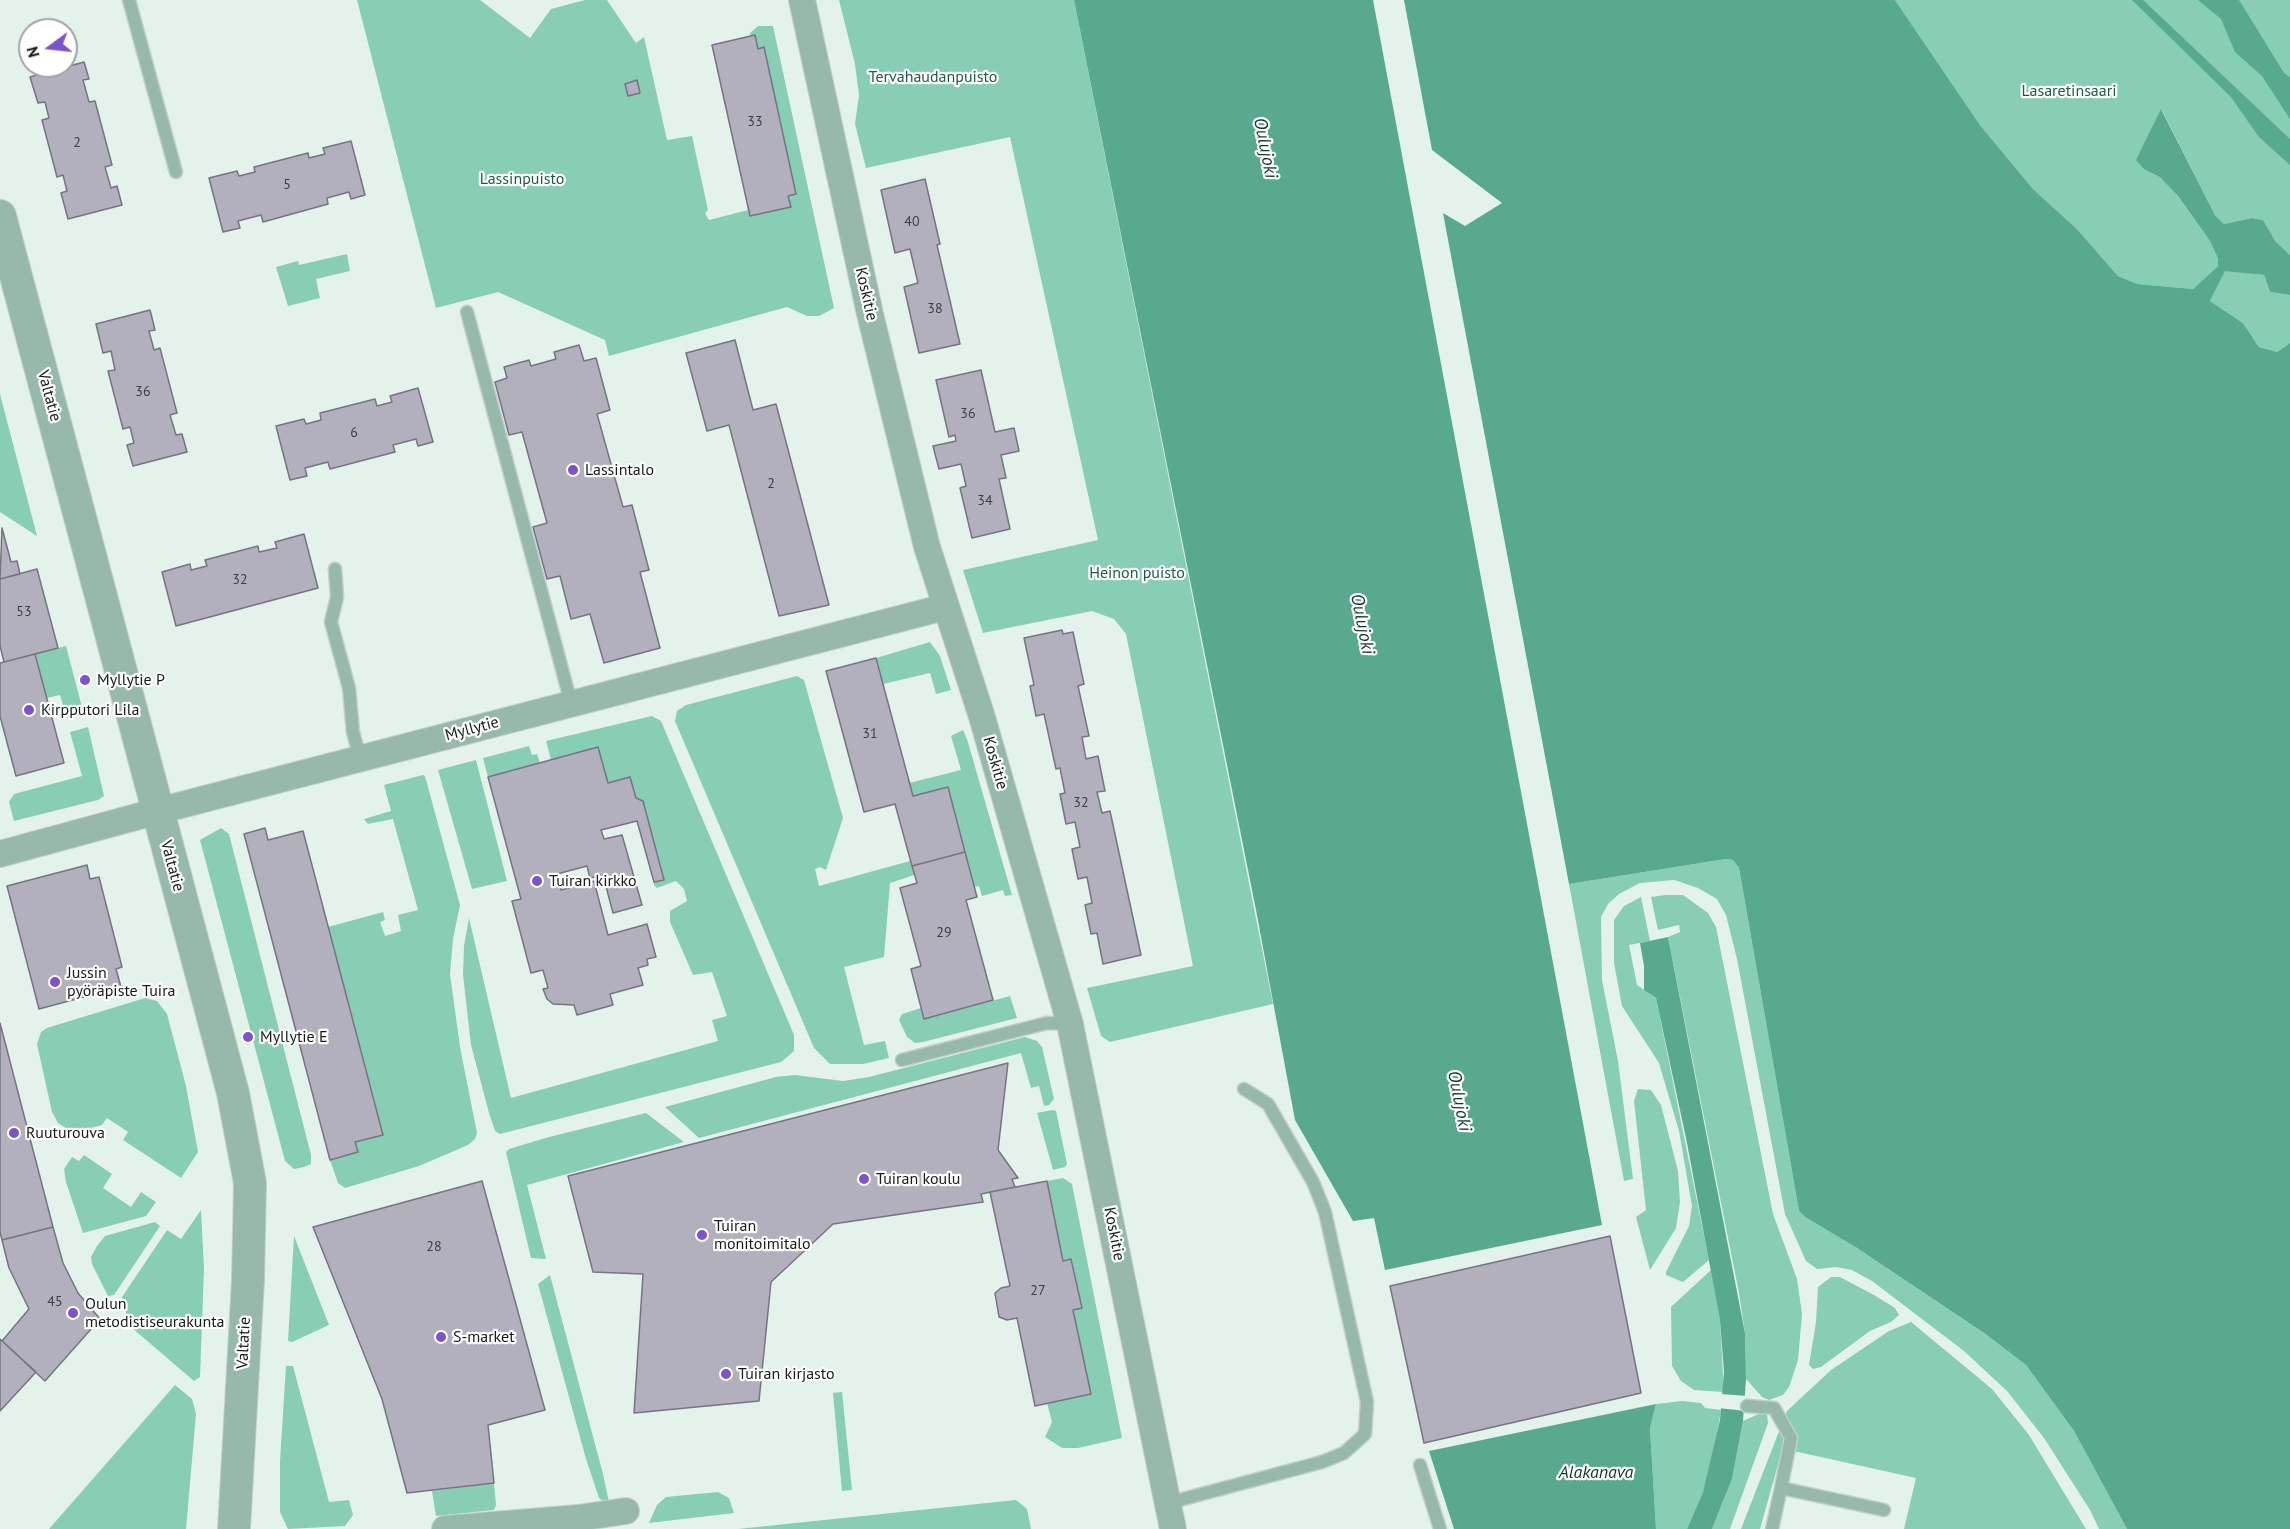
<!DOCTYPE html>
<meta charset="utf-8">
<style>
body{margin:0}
#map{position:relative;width:2290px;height:1529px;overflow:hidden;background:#e3f3ec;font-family:"PT Sans",sans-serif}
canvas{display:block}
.north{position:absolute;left:18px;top:18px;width:60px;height:60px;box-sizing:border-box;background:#fff;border:2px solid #a2a4a3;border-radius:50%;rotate:255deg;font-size:16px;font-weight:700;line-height:24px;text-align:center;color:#161b19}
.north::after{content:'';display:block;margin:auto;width:21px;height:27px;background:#7c53cc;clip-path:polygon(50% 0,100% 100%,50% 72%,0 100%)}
</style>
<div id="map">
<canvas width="2290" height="1529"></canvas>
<div class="north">N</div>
</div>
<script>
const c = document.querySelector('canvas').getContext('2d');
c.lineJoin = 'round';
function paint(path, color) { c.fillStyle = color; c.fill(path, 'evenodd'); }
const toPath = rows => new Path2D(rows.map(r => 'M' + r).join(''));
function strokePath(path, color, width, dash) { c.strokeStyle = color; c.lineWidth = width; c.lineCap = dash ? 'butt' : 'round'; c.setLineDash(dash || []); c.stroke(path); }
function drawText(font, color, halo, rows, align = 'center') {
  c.font = font + ' "PT Sans",sans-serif'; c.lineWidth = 4.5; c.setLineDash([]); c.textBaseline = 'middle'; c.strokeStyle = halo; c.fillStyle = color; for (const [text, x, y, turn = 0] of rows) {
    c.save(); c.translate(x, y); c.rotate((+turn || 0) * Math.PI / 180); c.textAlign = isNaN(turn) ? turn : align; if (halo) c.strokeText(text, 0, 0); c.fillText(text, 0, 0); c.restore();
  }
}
const green = toPath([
 [357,0,480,0,530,38,551,9,585,0,607,0,636,43,644,37,667,140,692,136,708,210,705,213,709,220,748,210,750,216,791,207,788,196,796,194,764,48,758,49,755,35,750,36,750,33,758,26,773,26,834,308,819,316,807,316,787,307,609,356,605,340,498,292,436,308],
 [839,0,1074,0,1273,1004,1110,1042,1101,1036,1087,988,1193,966,1126,634,1114,619,1092,611,983,633,963,570,1098,540,1010,137,866,168,855,124,859,95,855,64],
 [1895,0,2290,0,2290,255,2276,242,2263,220,2252,218,2224,224,2215,215,2162,110,2144,168,2160,176,2178,196,2210,241,2218,259,2218,266,2193,289,2136,284,2118,276,2077,229,2033,189,1980,125],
 [347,254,350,271,316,279,320,298,288,306,276,267,298,261,299,265],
 [2225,270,2264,275,2270,292,2290,295,2290,343,2277,352,2259,347,2243,323,2210,301],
 [0,394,37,536,0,512],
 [930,642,940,656,951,690,936,694,930,673,883,684,876,658],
 [66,646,83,711,66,715,60,695,47,698,35,654],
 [797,676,804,680,843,818,826,870,820,867,815,869,819,886,910,861,914,875,890,883,884,957,844,967,864,1045,885,1041,889,1058,863,1064,830,1064,814,1048,675,721,677,711,686,705],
 [652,716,661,721,794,1035,794,1051,781,1062,500,1134,495,1131,489,1113,471,1045,463,975,464,946,469,918,511,1098,718,1041,712,1020,727,1016,712,972,693,975,670,922,670,911,687,901,684,889,676,881,657,888,654,885,654,882,663,880,643,801,636,798,630,777,608,783,598,747,551,760,546,741],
 [88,727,104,796,98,800,14,821,9,802,14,794,82,776,70,732],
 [963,730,967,739,1012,895,1005,896,1003,890,982,896,979,886,974,887,948,787,913,796,909,783,961,770,951,736],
 [529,746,532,755,537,754,540,763,488,777,483,758],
 [476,760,507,881,472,889,438,770],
 [423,775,425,776,460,905,453,939,450,974,460,1047,477,1133,475,1139,468,1145,419,1166,345,1188,338,1183,330,1160,358,1152,355,1142,383,1134,328,927,383,912,385,920,380,922,385,936,401,931,398,915,418,910,393,819,368,824,364,819,391,811,384,785],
 [221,828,229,834,311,1155,311,1164,304,1167,294,1169,285,1161,200,840],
 [1726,859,1733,860,1739,868,1799,1211,1805,1217,1857,1248,1984,1333,2026,1365,2074,1431,2127,1529,2099,1529,2090,1510,2044,1438,2007,1391,1964,1351,1872,1281,1852,1270,1836,1267,1817,1269,1806,1261,1785,1214,1737,959,1726,915,1717,899,1698,888,1674,880,1640,883,1619,894,1608,904,1601,917,1602,980,1618,1061,1633,1179,1624,1181,1569,884],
 [1666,895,1683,895,1708,913,1716,927,1773,1214,1797,1279,1802,1314,1798,1360,1789,1387,1783,1395,1769,1400,1762,1397,1746,1379,1745,1333,1739,1293,1668,937,1680,932,1679,925,1658,930,1651,897],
 [1641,897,1650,941,1629,945,1637,985,1656,998,1709,1260,1683,1282,1666,1275,1666,1272,1689,1226,1692,1206,1679,1131,1659,1063,1622,1006,1614,963,1614,920,1624,906],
 [1010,996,1017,1018,923,1042,915,1043,907,1037,899,1020,902,1014,921,1008,925,1019],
 [145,998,157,1001,167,1014,186,1086,198,1152,181,1178,123,1140,128,1132,107,1118,102,1125,73,1133,58,1123,52,1112,37,1044,41,1032,47,1028],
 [1025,1037,1037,1041,1042,1047,1054,1099,1049,1105,1044,1106,1039,1086,1031,1088,1021,1053,699,1138,665,1107,776,1077,795,1075,843,1081,869,1077],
 [1638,1089,1651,1090,1661,1105,1678,1171,1680,1202,1676,1228,1650,1270,1636,1217,1646,1210,1634,1101],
 [1052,1110,1056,1111,1067,1164,1065,1167,1053,1170,1037,1113],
 [646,1113,684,1142,527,1185,546,1259,531,1258,506,1152,509,1149,549,1137],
 [84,1155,112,1174,103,1188,131,1207,141,1192,156,1202,146,1216,83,1233,66,1182,64,1169,72,1157,79,1161],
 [1063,1178,1072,1184,1122,1438,1078,1448,1062,1448,1045,1437,1052,1422,1047,1403,1091,1394,1073,1310,1082,1308,1072,1260,1063,1261,1047,1181],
 [201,1210,204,1269,200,1377,194,1381,131,1327,126,1320,126,1305,122,1297,167,1230,181,1239],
 [155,1222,160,1226,114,1295,108,1296,92,1264,91,1257,97,1246,105,1236],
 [294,1236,329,1325,292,1342,288,1341],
 [1711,1270,1720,1320,1724,1392,1694,1390,1681,1381,1672,1366,1671,1307],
 [550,1275,603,1474,609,1502,604,1502,599,1498,586,1459,538,1284],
 [1831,1277,1840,1277,1874,1295,1895,1308,1899,1315,1891,1322,1870,1331,1821,1367,1813,1369,1809,1365,1816,1322,1818,1287],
 [1911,1322,1992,1389,2029,1435,2086,1529,1904,1529,1916,1478,1798,1452,1781,1454,1760,1529,1741,1529,1787,1411,1831,1370,1889,1331],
 [286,1366,293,1366,329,1502,349,1500,353,1515,345,1526,288,1529,280,1512,280,1461],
 [175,1385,192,1399,196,1414,186,1529,49,1529],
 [842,1392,852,1490,842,1491,833,1393],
 [1682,1401,1701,1403,1705,1408,1721,1410,1714,1454,1703,1492,1687,1529,1656,1529,1650,1428,1656,1404],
 [1763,1412,1767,1414,1768,1423,1730,1529,1712,1529,1732,1479,1743,1421],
 [494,1483,496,1505,494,1510,436,1516,432,1491],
 [718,1492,729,1498,734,1513,649,1523,657,1505,666,1497],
 [1016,1500,1027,1509,1031,1529,738,1529]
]);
const water = toPath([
 [1074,0,1373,0,1602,1225,1385,1270,1374,1218,1353,1221,1295,1120,1256,910],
 [1404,0,1895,0,1980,125,2033,189,2077,229,2118,276,2137,284,2193,289,2218,266,2218,259,2210,241,2178,196,2160,177,2144,169,2136,160,2161,109,2215,215,2224,224,2252,218,2263,220,2276,242,2290,255,2290,295,2270,292,2264,275,2225,271,2210,301,2243,323,2259,347,2277,352,2290,343,2290,1529,2127,1529,2074,1431,2026,1365,1984,1333,1857,1248,1805,1217,1799,1211,1739,868,1733,860,1726,859,1569,884,1443,213,1465,226,1502,203,1432,150],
 [2132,0,2143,0,2290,139,2290,165,2259,137,2231,97],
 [2198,0,2239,0,2284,73,2290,77,2290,119,2262,76,2235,52,2221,19],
 [1668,937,1745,1333,1746,1379,1743,1421,1732,1479,1712,1529,1687,1529,1703,1492,1720,1420,1724,1372,1720,1320,1687,1143,1656,998,1644,990,1644,966,1640,943],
 [1656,1404,1650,1428,1656,1529,1454,1529,1429,1451]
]);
const pier = toPath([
 [1720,1394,1748,1396,1746,1411,1718,1408]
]);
const building = toPath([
 [755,35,758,49,764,47,796,194,788,196,791,207,750,216,712,45,755,35],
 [84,62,89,79,83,80,89,102,95,101,112,165,105,167,111,188,117,186,122,205,68,219,61,193,67,191,63,175,57,177,42,120,49,118,45,102,38,103,30,77,84,62],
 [637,80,640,93,628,96,625,84,637,80],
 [351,141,365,195,351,199,349,192,327,198,328,204,263,222,261,215,238,221,240,228,223,232,209,178,237,171,239,176,255,172,254,167,308,153,309,158,325,154,323,148,351,141],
 [925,179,940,244,937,245,960,344,919,353,904,287,918,283,910,249,895,253,881,190,925,179],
 [150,310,155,330,149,331,154,350,160,348,177,413,170,415,176,435,182,434,187,452,133,466,127,445,134,443,130,427,123,429,108,371,115,370,111,351,103,353,96,324,150,310],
 [735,340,753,410,776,404,829,605,779,616,729,425,707,431,686,353,735,340],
 [579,345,584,361,596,358,610,410,597,414,623,507,632,505,649,570,640,572,660,648,604,663,590,614,571,619,560,576,547,579,533,527,547,523,522,432,509,435,495,382,507,378,504,367,529,360,531,366,556,359,554,352,579,345],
 [981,370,995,432,1014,428,1019,451,1001,455,1006,478,999,479,1010,529,972,538,960,488,966,486,961,464,939,469,933,446,956,441,955,435,949,437,936,380,981,370],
 [418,388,433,442,418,446,416,439,393,445,395,452,330,469,328,462,305,468,307,476,290,480,276,426,304,419,306,424,321,420,320,413,375,399,377,406,392,402,390,396,418,388],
 [2,528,11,562,17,561,20,574,0,579,2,528],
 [304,534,318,588,176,626,162,572,190,564,191,570,207,566,205,560,258,546,259,552,277,548,275,542,304,534],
 [37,569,58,648,4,662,0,646,0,579,37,569],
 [1062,630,1063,634,1073,632,1084,684,1078,686,1089,736,1082,737,1086,759,1098,756,1105,791,1097,792,1102,813,1110,811,1141,955,1103,964,1097,933,1091,934,1085,905,1092,903,1087,877,1078,879,1072,849,1080,847,1075,822,1066,824,1060,794,1065,793,1060,768,1056,769,1044,714,1036,716,1030,686,1034,685,1024,638,1062,630],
 [35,654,64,763,16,776,0,716,0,663,35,654],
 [876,658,913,796,948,787,965,852,912,866,895,804,864,812,826,671,876,658],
 [598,747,608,783,630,777,636,798,643,801,664,880,654,882,637,821,601,830,604,839,622,835,642,905,613,913,603,875,590,878,587,866,557,874,561,890,594,881,608,935,647,924,656,957,647,959,648,965,638,968,643,985,610,994,613,1005,577,1015,574,1005,553,1004,547,999,543,989,548,988,543,970,531,973,512,901,521,899,488,777,598,747],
 [265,828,268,840,303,831,383,1135,355,1142,358,1152,330,1160,244,834,265,828],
 [965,852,977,897,966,900,993,1000,924,1019,911,969,921,966,900,888,917,883,912,866,965,852],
 [87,865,90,879,99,877,122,967,116,969,121,987,39,1009,7,886,87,865],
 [0,1023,53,1227,2,1240,0,1232,0,1023],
 [1008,1063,998,1150,1018,1178,1012,1179,1015,1187,981,1194,983,1202,833,1224,771,1282,759,1401,634,1413,643,1274,593,1272,568,1176,1008,1063],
 [482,1181,545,1410,488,1425,494,1483,407,1493,382,1399,313,1227,482,1181],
 [1047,1181,1063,1261,1071,1259,1082,1308,1073,1310,1091,1394,1035,1406,1017,1318,1007,1320,999,1317,995,1293,1001,1288,1010,1286,990,1192,1047,1181],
 [53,1227,63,1263,78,1293,100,1319,45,1381,2,1341,29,1309,9,1268,2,1240,53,1227],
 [1610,1236,1641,1393,1424,1443,1390,1286,1610,1236],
 [0,1339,36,1372,0,1411,0,1339]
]);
const service = toPath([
 [129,0,176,172],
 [467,312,571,703],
 [335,569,337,597,331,622,349,688,353,732,360,758],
 [902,1060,1047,1023,1070,1024],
 [1747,1406,1774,1408,1791,1438,1781,1488],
 [1420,1465,1440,1529],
 [1168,1503,1322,1462,1344,1453,1365,1434,1367,1402,1325,1212,1313,1182,1268,1104,1244,1089],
 [1772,1529,1781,1488,1884,1510]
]);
const minor = toPath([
 [802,0,870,314,927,547,982,717,1070,1024,1173,1529],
 [0,854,158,811,945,607],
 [445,1529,578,1518,626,1511]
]);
const tertiary = toPath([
 [0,216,233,1093,250,1183,248,1280,234,1529]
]);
const markers = [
 [573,470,6,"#7c53cc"],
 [85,680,6,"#7c53cc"],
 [29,710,6,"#7c53cc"],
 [537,881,6,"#7c53cc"],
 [55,982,6,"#7c53cc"],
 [248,1037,6,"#7c53cc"],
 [14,1133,6,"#7c53cc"],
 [864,1179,6,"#7c53cc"],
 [702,1235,6,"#7c53cc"],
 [73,1313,6,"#7c53cc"],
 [441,1337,6,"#7c53cc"],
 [726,1374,6,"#7c53cc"]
];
const numberNames = [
 ["33",755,122],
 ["2",77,143],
 ["5",287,185],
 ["40",912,222],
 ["38",935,309],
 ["36",143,392],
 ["36",968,414],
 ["6",354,433],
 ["2",771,484],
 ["34",985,501],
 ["32",240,580],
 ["53",24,612],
 ["31",870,734],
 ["32",1081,803],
 ["29",944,933],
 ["28",434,1247],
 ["27",1038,1291],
 ["45",55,1302]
];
const parkNames = [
 ["Tervahaudanpuisto",933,77],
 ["Lasaretinsaari",2069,91],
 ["Lassinpuisto",522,179],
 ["Heinon puisto",1137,573]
];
const streetNames = [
 ["Koskitie",866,294,77],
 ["Valtatie",49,396,75],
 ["Myllytie",472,729,-15],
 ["Koskitie",995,763,74],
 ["Valtatie",172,866,75],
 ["Koskitie",1114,1234,79],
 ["Valtatie",244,1343,-87]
];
const poiNames = [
 ["Lassintalo",585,470],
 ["Myllytie P",97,680],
 ["Kirpputori Lila",41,710],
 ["Tuiran kirkko",549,881],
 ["Jussin",67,973],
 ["pyöräpiste Tuira",67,991],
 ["Myllytie E",260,1037],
 ["Ruuturouva",26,1133],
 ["Tuiran koulu",876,1179],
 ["Tuiran",714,1226],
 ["monitoimitalo",714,1244],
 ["Oulun",85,1304],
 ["metodistiseurakunta",85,1322],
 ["S-market",453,1337],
 ["Tuiran kirjasto",738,1374]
];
const waterNames = [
 ["Oulujoki",1265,148,79],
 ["Oulujoki",1362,624,79],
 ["Oulujoki",1459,1101,79],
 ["Alakanava",1596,1473]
];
paint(green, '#87ceb4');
paint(water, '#58a98d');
paint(pier, '#e3f3ec');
paint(building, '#b3b0bd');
strokePath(building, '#767480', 1.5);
strokePath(service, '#c2d0ca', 15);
strokePath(minor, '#c2d0ca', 28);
strokePath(tertiary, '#c2d0ca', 34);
strokePath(service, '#97b9ab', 12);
strokePath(minor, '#97b9ab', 26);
strokePath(tertiary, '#97b9ab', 32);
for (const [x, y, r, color] of markers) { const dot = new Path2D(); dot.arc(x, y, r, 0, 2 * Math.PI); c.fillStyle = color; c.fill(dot); strokePath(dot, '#fff', 2); }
drawText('14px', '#3d4042', null, numberNames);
drawText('16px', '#1b5b47', '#fff', parkNames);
drawText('16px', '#161b19', '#fff', streetNames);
drawText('16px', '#161b19', '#fff', poiNames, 'left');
drawText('italic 18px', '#10362a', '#fff', waterNames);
</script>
